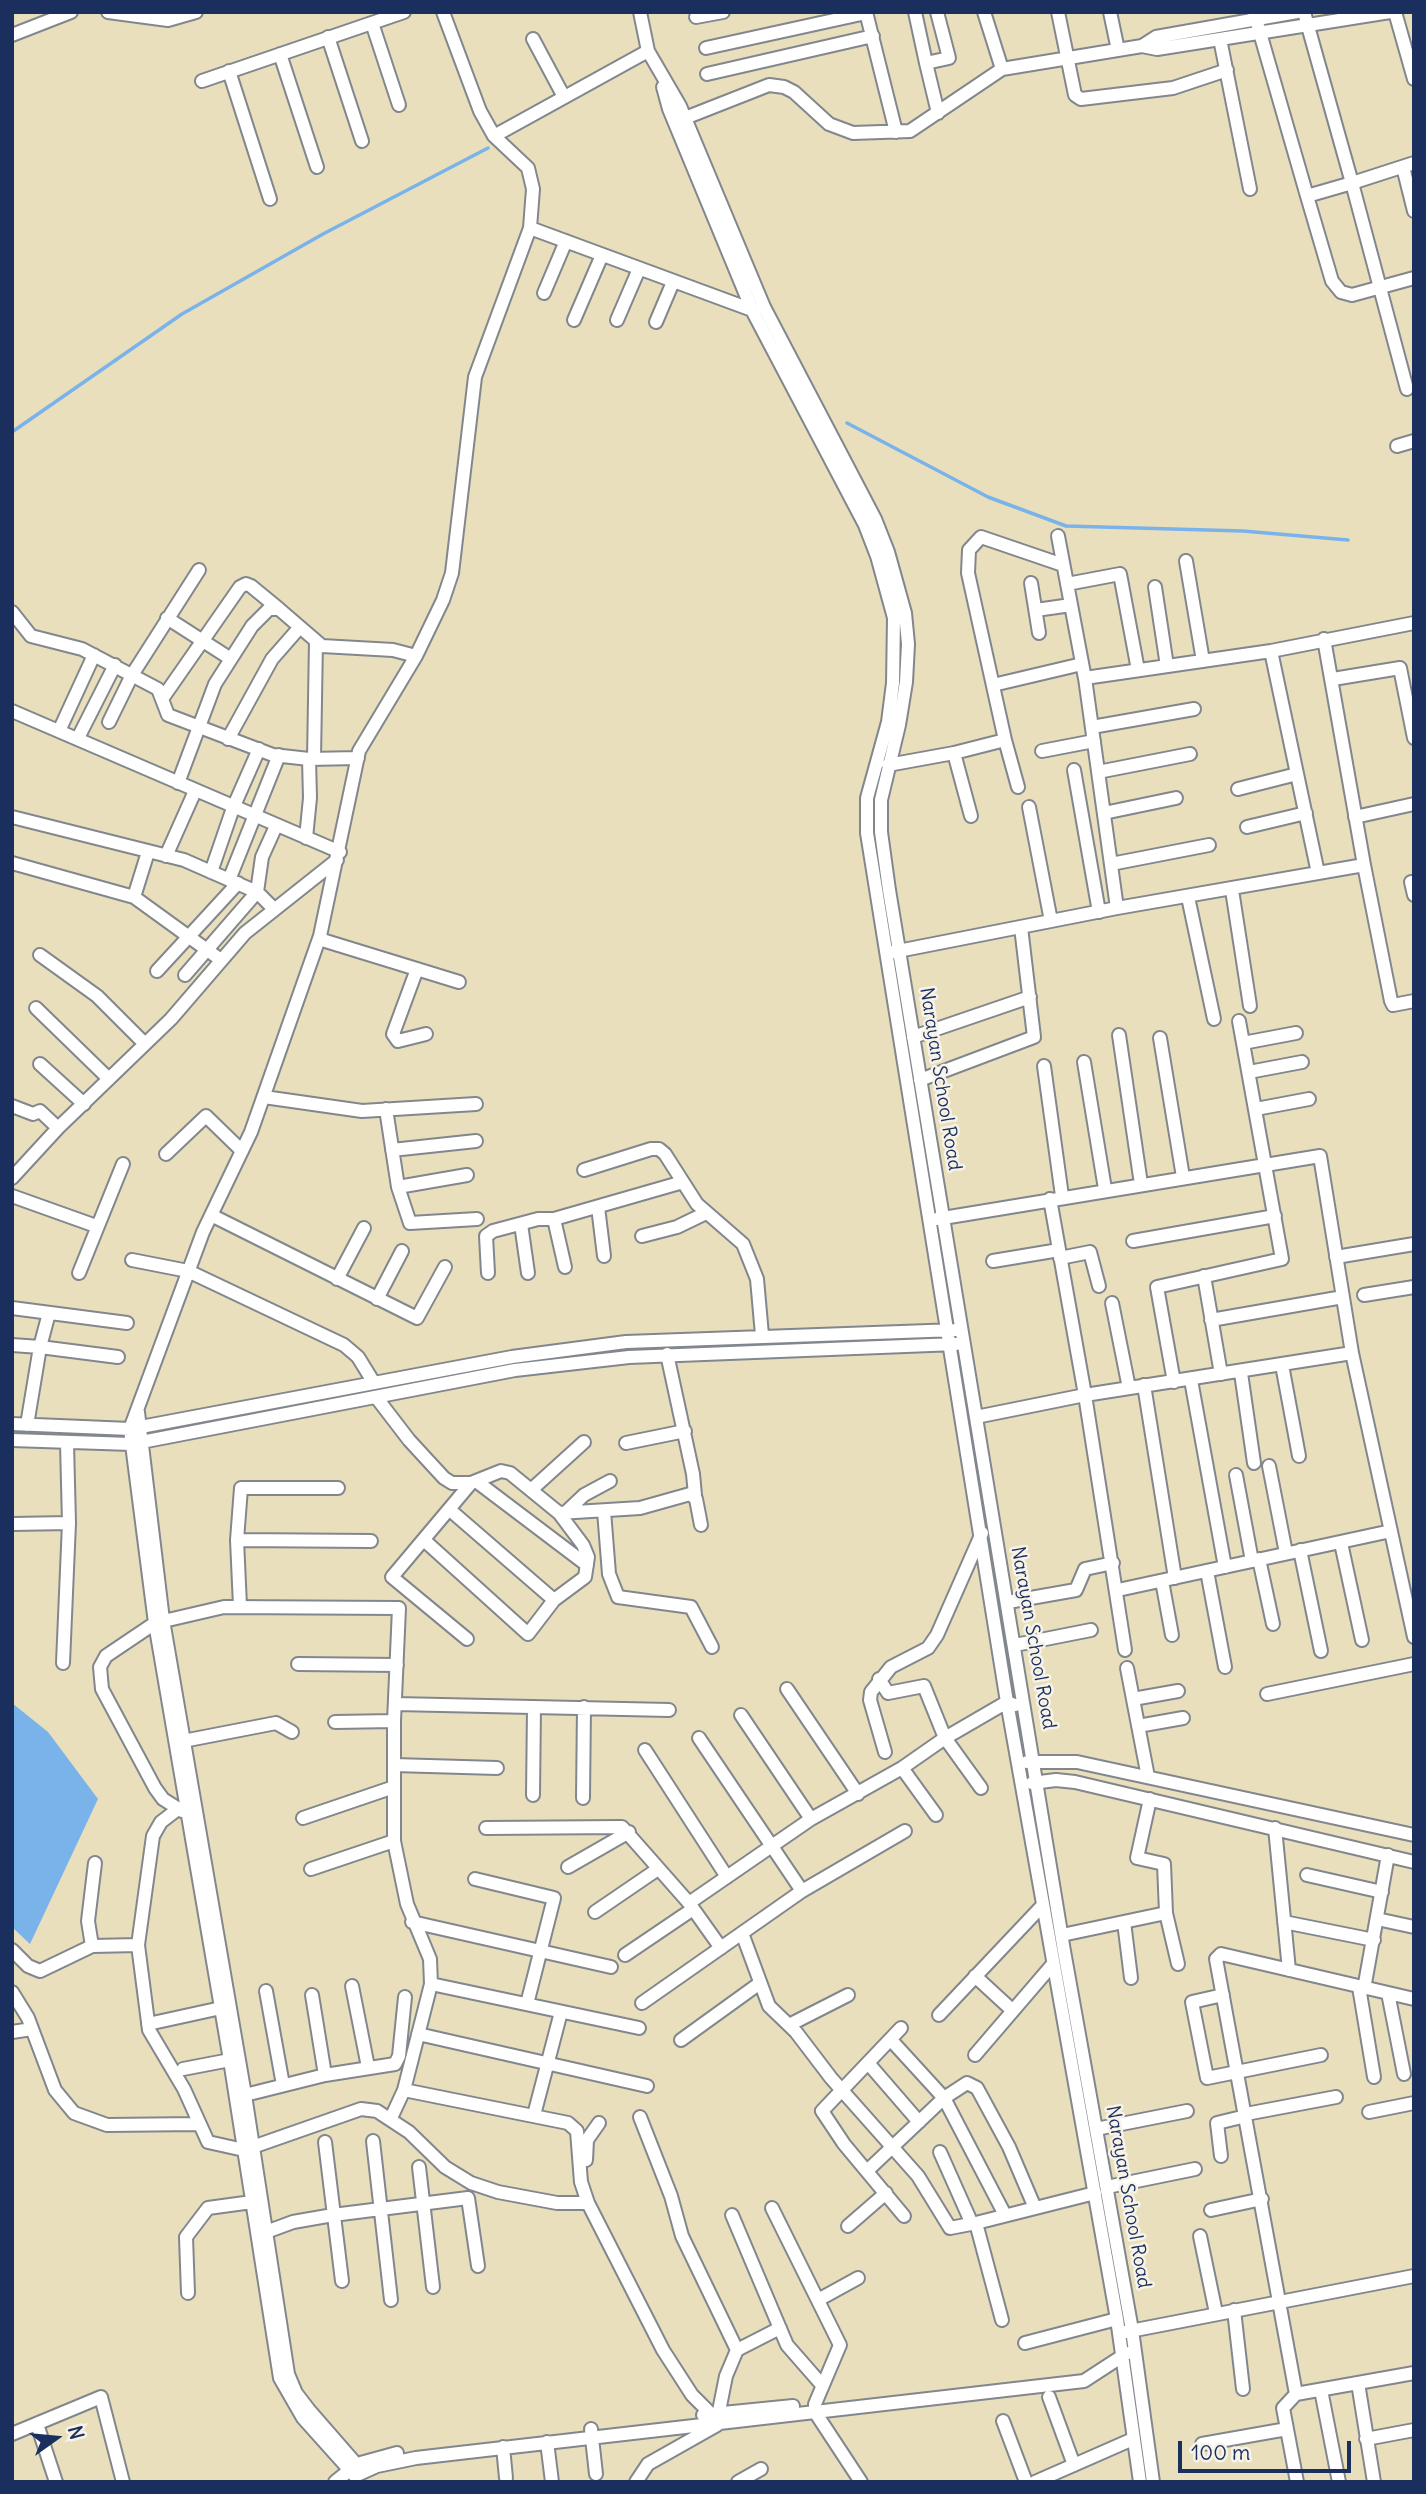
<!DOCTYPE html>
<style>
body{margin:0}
#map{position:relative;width:1426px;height:2494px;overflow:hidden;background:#e9dfbc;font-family:Delius,sans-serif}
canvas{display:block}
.frame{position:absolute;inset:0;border:14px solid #1b2f5e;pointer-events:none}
.north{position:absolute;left:21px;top:2403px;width:70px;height:70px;-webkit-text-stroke:5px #f7f3e8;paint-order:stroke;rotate:75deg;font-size:19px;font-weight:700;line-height:28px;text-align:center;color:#1b2f5e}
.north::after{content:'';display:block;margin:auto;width:24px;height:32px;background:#1b2f5e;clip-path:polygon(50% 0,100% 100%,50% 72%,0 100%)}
.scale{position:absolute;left:1178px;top:2441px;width:173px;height:32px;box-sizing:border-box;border:4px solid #1b2f5e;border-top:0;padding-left:9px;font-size:21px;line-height:24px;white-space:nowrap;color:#1b2f5e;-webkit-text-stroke:5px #f7f3e8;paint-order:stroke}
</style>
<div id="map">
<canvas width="1426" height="2494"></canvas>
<div class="frame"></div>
<div class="north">N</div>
<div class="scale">100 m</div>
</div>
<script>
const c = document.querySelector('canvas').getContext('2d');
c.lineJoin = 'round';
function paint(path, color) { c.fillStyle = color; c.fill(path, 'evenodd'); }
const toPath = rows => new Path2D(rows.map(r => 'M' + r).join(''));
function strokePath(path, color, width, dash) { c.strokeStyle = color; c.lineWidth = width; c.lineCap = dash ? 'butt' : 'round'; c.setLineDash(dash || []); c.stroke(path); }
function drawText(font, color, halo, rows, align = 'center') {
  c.font = font + ' Delius,sans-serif'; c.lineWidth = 5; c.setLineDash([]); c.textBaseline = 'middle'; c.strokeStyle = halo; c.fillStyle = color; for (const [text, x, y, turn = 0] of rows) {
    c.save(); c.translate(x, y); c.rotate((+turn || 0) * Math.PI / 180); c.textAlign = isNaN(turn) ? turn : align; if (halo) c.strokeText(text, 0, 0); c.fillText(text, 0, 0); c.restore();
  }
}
const water = toPath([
 [12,1703,48,1732,98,1799,30,1944,12,1927]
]);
const stream = toPath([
 [847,423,988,497,1066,526,1243,531,1348,540],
 [12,432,182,314,323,234,488,148]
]);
const minor = toPath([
 [108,12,168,20,167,12],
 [640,12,648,51,680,106,764,307,875,519,888,552,905,613,908,644,906,682,899,725,881,800,881,832,889,890,1064,1951,1132,2330,1153,2482],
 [866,12,896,132],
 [915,12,926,63,949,58,937,12],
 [984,12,1002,69],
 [1058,12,1075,95,1081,99,1173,88,1227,70],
 [1110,12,1118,50],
 [1254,12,1307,196,1352,183,1304,12],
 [1395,12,1414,79],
 [696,17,723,12],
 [168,20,196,12],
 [372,23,399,105],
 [12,35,71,12],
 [328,37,362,141],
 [533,39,564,97],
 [1220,39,1250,189],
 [1142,46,1156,37,1297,12],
 [706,48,866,13],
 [280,54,317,167],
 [926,63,938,113],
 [229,71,270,199],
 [707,74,873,36],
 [202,81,404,12],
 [663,87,669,109,753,312,865,525,877,556,894,618,893,683,888,722,867,798,867,833,1007,1702,1117,2319,1140,2482],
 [685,118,769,85,784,87,794,92,829,124,853,133,910,131,1002,69,1142,46,1157,49,1390,12],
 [494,136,648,51],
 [1403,167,1414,211],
 [1307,196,1332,281,1341,292,1352,295,1414,278],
 [530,228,755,311],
 [544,293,566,241],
 [574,320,602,255],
 [617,320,639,269],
 [656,322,673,282],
 [1407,389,1352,183,1414,163],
 [1397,446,1414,441],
 [1058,536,1086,684],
 [1186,561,1203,661],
 [1031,583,1039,633],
 [1067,584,1120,574,1138,670],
 [1155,587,1167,666],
 [1036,610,1071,605],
 [12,612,31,636,82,649,158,689,168,715,273,755,309,759,358,758],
 [167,618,231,659],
 [1324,639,1364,865],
 [1271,651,1318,873],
 [1333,679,1400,668,1414,738],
 [993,685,1082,664],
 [162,699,240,587,246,584,251,586,279,609],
 [12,711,340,852],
 [109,722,132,675,199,570],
 [1092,727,1194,709],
 [59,731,94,655],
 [78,738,115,665],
 [228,739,272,659,300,627],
 [1005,740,1018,787],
 [1042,751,1094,741],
 [954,753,971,816],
 [314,759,316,641],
 [888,765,954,753,1005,740,968,573,969,550,981,537,1063,565],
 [1074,770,1099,912],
 [1098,772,1190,754],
 [178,783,215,684,252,626,269,609,279,609,322,646,393,650,416,656],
 [1238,789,1297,774],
 [1029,807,1051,921],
 [1104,813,1176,798],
 [12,817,184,860,257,892,273,908],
 [1355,817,1414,804],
 [1247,827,1306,813],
 [306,838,310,798,309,759],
 [166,856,195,791],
 [12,863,134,897,221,960],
 [1111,864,1209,845],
 [211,872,233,808,259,749],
 [229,880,279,755],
 [1411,882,1414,895],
 [1232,890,1250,1006],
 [134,897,148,852],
 [1188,897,1214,1019],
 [1117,908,1085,678,1271,651,1414,623],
 [319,939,459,982],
 [893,952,1117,908,1364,865,1391,1001,1393,1005,1414,1001],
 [40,955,97,996,145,1044],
 [417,969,393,1034,398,1041,426,1034],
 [157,971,238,883],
 [185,975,257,892,262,857,276,826],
 [36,1008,109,1079],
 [1119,1035,1141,1184],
 [913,1037,1030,997],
 [1160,1038,1183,1177],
 [1243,1043,1296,1033],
 [1084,1062,1105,1189],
 [40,1064,84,1104],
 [1044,1066,1062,1196],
 [1249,1072,1302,1062],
 [920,1080,1034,1037,1021,927],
 [264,1097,362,1111,476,1104],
 [12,1106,33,1114,40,1111,58,1128],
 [386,1109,398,1187,410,1223,477,1219],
 [1256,1109,1309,1099],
 [392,1150,476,1141],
 [166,1154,206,1116,242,1151],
 [584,1170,651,1149,659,1149,665,1154,697,1204,743,1244,757,1279,762,1335],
 [12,1178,58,1128,171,1019,245,933,337,860],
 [398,1187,467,1175],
 [12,1196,96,1226],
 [1050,1199,1085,1395,1125,1650],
 [598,1207,604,1256],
 [211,1215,417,1318,445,1267],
 [554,1219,565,1267],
 [937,1219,1320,1156,1352,1353,1414,1637],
 [521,1224,528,1273],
 [642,1236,677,1227,706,1213],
 [1133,1241,1275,1216],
 [1336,1257,1414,1244],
 [1060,1258,1090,1252,1099,1286],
 [132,1260,188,1271,344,1345,358,1357,374,1383],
 [993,1261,1059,1250],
 [79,1273,123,1164],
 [488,1273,486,1236,493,1231,538,1219,554,1219,683,1182],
 [1204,1276,1221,1374],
 [337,1279,364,1228],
 [1364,1295,1414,1287],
 [377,1299,402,1251],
 [1112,1303,1129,1388],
 [12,1308,127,1323],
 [49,1313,40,1347,118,1357],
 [1211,1320,1343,1297],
 [12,1345,40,1347,27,1425],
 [667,1354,693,1474,695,1495],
 [1282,1365,1299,1456],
 [1241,1373,1254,1463],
 [1191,1380,1225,1567],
 [1174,1382,1157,1287,1282,1259,1239,1021],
 [1144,1385,1175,1578],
 [376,1397,409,1440,444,1478,452,1483,471,1483,501,1471,510,1473,559,1513,640,1508,690,1494,696,1499,701,1525],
 [138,1412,163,1620,245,2095,288,2374,296,2393,309,2410,363,2472],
 [976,1417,1085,1395,1352,1353],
 [12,1424,130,1429,512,1357,626,1342,956,1330],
 [12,1440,131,1444,515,1370,629,1357,956,1344],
 [626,1443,685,1431],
 [1269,1466,1286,1553],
 [1236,1475,1252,1561],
 [476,1481,587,1565],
 [531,1490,584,1442],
 [450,1510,554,1600,585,1577,588,1557,583,1545,559,1513],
 [604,1511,609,1574,618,1597,691,1607,712,1647],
 [565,1513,584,1495,610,1481],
 [12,1524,69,1523],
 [237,1540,371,1541],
 [425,1541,528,1634,554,1600],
 [1341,1543,1362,1640],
 [1300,1550,1321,1651],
 [1259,1559,1273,1624],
 [1207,1571,1225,1667],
 [1162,1581,1172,1635],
 [1118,1590,1391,1531],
 [1008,1602,1076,1590,1085,1569,1113,1563],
 [240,1606,237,1540,241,1488,338,1488],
 [467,1639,392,1577,471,1483],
 [1015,1645,1091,1630],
 [63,1663,69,1523,67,1443],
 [298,1664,397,1665],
 [1127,1668,1148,1777],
 [879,1679,888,1693,924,1686,945,1738,981,1788],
 [787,1689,858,1794],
 [1267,1694,1414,1664],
 [1133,1699,1178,1691],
 [396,1704,669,1710],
 [741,1715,811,1819],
 [335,1722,394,1721],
 [1138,1726,1183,1718],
 [699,1738,802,1891],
 [178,1742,276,1723,292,1732],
 [645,1750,727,1877],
 [885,1752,870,1700,871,1692,891,1667,928,1648,937,1635,982,1533],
 [1027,1762,1077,1762,1414,1835],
 [394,1765,497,1768],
 [902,1768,936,1815],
 [1032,1783,1056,1780,1075,1782,1414,1862],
 [533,1795,534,1707],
 [583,1798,584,1707],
 [178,1809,161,1822,153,1836,138,1945,149,2030,184,2089,208,2142,244,2150,361,2109,377,2111,409,2132,445,2167,471,2183,498,2192,557,2203,588,2203,663,2350,692,2395,711,2414],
 [182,1811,163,1799,155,1788,102,1689,100,1667,106,1656,155,1623,224,1607,399,1608,394,1721,394,1841,407,1904,430,1959,431,1984,404,2090,391,2118],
 [303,1818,394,1787],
 [486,1828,622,1827,689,1903,811,1819,902,1768,945,1738,1007,1702,1015,1705],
 [1275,1828,1289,1970],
 [568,1867,629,1832],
 [311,1869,394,1841],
 [1307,1875,1382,1892],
 [475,1879,554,1898,527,2004],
 [689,1903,721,1948],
 [595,1912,658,1869],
 [1166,1913,1178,1964],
 [1377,1919,1414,1927],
 [412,1922,611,1967],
 [1124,1922,1131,1978],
 [1284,1922,1374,1940],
 [742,1933,769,2006,796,2032,831,2078,918,2176,950,2228,976,2223],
 [1062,1935,1166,1913,1164,1864,1137,1858,1150,1799],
 [92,1946,88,1921,95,1863],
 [12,1950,28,1966,40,1971,92,1946,138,1945],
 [625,1955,693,1909],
 [975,1976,1013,2011],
 [431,1984,639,2028],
 [352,1986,368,2067],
 [1359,1987,1374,2077],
 [1364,1989,1388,1855],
 [266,1991,283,2085],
 [12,1992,28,2018,55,2090,74,2113,107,2125,198,2124],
 [1388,1993,1404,2074],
 [312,1995,325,2075],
 [1223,1995,1192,2002,1207,2078,1321,2055],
 [1414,1999,1221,1954,1216,1959,1296,2394,1414,2373],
 [642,2003,802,1891,905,1831],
 [939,2015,1042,1906],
 [148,2024,221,2008],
 [789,2025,848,1995],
 [901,2028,822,2111,844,2144,904,2216],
 [12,2032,32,2029],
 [418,2034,647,2086],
 [681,2040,760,1983],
 [891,2040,944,2098,1005,2215],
 [975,2055,1053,1964],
 [868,2063,919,2122],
 [183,2069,230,2060],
 [404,2090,568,2123,577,2131,581,2182,588,2203],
 [245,2095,325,2075,395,2064,399,2056,405,1997],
 [1369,2112,1414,2103],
 [1246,2114,1336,2097],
 [534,2115,561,2012],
 [640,2117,671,2196,682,2236,737,2350],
 [1096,2129,1187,2111],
 [373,2141,391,2300],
 [325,2142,342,2281],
 [940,2152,972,2224],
 [1221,2156,1217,2123,1246,2116],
 [586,2160,587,2140,599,2123],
 [419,2167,433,2287],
 [868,2170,944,2098,967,2083,977,2088,1009,2147,1035,2208],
 [1107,2187,1195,2169],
 [772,2208,840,2345,815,2404,815,2412,861,2482],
 [1211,2210,1262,2199],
 [732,2215,787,2345,822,2385],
 [848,2226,886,2193],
 [266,2232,293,2222,333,2215,468,2198,478,2266],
 [1200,2236,1216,2313],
 [188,2293,186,2237,208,2208,252,2202],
 [818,2300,858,2278],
 [1234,2310,1243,2389],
 [1002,2320,976,2223,1095,2193],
 [1125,2332,1414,2276],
 [1025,2343,1117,2319],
 [1358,2383,1374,2482],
 [1321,2390,1339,2482],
 [1296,2394,1283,2408,1297,2482],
 [1049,2397,1074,2465],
 [703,2415,793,2406],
 [717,2421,726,2376,737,2350,780,2328],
 [1003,2421,1026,2482],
 [37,2424,56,2482],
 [591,2429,596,2474],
 [12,2434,101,2397,123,2482],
 [1366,2439,1414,2430],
 [547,2442,552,2482],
 [1202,2444,1287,2429],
 [503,2447,506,2478],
 [357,2475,377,2466,416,2458,1084,2381,1127,2353],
 [355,2476,303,2418,280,2378,230,2060,155,1623,130,1429,203,1232,251,1132,320,936,359,751,416,656,443,600,452,573,475,377,530,228,533,189,528,168,494,136,480,111,443,12],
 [335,2482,357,2464,397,2453],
 [636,2482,648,2464,717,2425],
 [738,2482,761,2469],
 [1035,2482,1133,2439]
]);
const streetNames = [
 ["Narayan School Road",940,1079,81],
 ["Narayan School Road",1033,1638,80],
 ["Narayan School Road",1128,2197,80]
];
paint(water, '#79b3ea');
strokePath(stream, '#79b3ea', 3.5);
strokePath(minor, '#82878d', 16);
strokePath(minor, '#fff', 12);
drawText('19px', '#1b2f5e', '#f7f3e8', streetNames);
</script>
